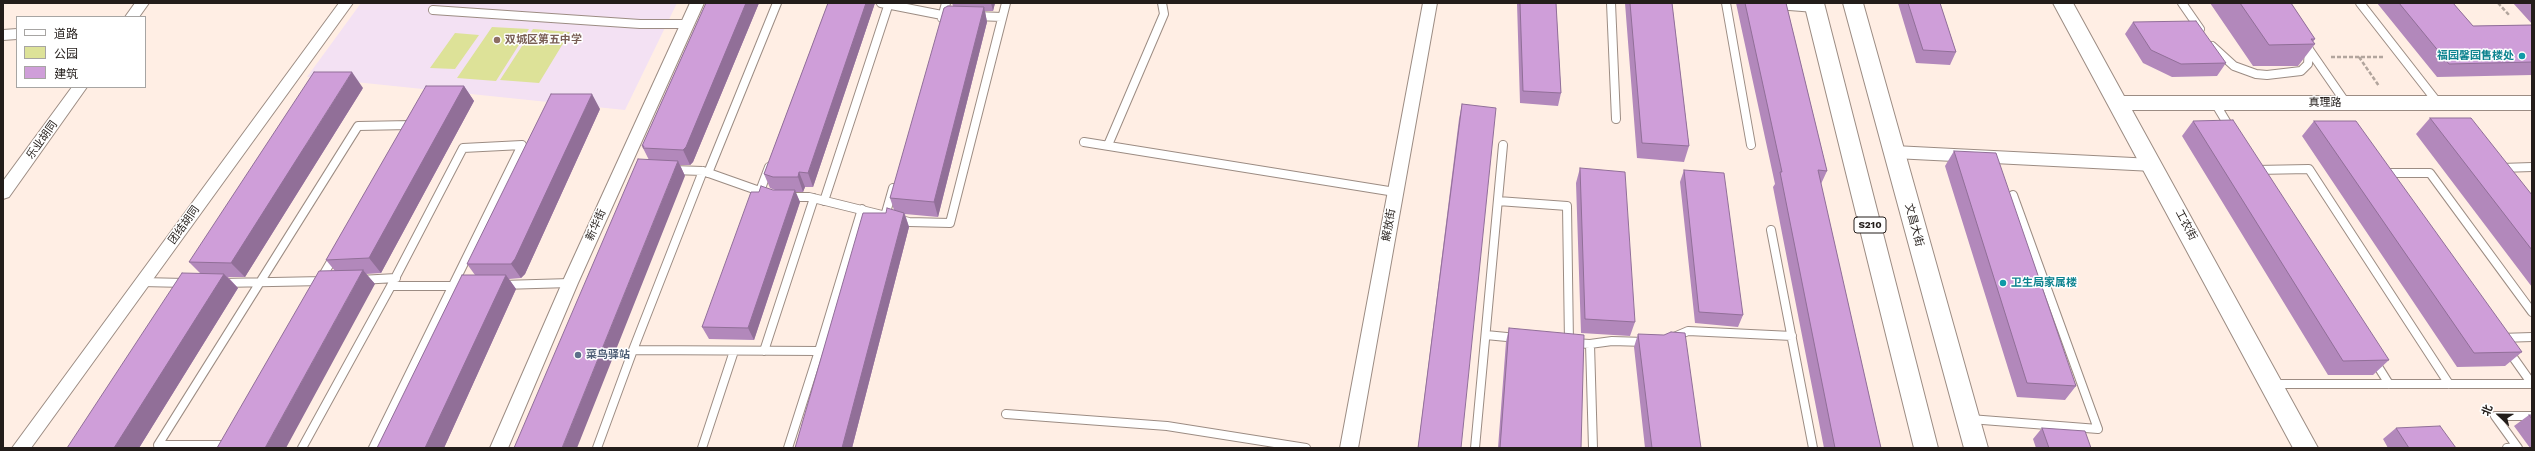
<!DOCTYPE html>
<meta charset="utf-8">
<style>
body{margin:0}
#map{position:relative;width:2535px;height:451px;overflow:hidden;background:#ffeee4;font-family:"Work Sans","Noto Sans SC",sans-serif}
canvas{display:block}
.frame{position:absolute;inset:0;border:4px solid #231d1a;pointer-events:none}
.legend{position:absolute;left:16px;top:16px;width:130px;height:72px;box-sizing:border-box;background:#fff;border:1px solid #a7a5a3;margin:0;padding:5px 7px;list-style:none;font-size:12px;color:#231d1a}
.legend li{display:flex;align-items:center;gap:8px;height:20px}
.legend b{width:20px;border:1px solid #a7a5a3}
.north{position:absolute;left:2479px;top:395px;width:40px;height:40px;-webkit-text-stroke:3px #fff;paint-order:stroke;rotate:292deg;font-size:11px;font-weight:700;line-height:16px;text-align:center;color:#231d1a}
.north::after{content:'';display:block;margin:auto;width:14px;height:18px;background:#231d1a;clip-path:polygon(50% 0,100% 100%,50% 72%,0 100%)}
</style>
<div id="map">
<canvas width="2535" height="451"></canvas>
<div class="frame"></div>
<ul class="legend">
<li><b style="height:5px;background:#fff"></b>道路</li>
<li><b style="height:11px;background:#dde298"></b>公园</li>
<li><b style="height:11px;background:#cf9ed9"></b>建筑</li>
</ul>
<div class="north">北</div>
</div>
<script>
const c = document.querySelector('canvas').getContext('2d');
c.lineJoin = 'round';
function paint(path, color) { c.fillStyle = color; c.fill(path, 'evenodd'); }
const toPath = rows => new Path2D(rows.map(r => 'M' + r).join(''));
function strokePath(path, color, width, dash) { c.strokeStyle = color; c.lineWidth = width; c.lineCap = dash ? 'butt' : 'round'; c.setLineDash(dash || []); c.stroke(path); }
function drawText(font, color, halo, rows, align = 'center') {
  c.font = font + ' "Work Sans","Noto Sans SC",sans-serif'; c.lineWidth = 3; c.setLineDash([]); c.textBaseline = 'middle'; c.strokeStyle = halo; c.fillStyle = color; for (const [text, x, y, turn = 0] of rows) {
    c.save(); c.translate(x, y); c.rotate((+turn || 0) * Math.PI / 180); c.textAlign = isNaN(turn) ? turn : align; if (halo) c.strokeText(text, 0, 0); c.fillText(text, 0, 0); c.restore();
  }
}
const education = toPath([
 [361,3,677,3,625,110,307,77]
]);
const green = toPath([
 [492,27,529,29,496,81,457,78],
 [533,29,570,32,539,83,500,80],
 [455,33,479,35,455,69,430,68]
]);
const path = toPath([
 [2498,3,2510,16],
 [2331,57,2384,57],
 [2359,57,2379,86]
]);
const lane = toPath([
 [881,3,947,16],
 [1611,3,1616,119],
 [1726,3,1751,145],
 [2182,3,2200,29],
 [2360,3,2438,103],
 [433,10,640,24,687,24],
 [975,16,1002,17],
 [942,18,946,3],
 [2212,46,2234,66,2256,74,2267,75,2301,71,2308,64,2309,49],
 [2308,48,2346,103],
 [2215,103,2230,128],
 [410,125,225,445,158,445,358,126,410,125],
 [1084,142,1395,192],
 [1108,145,1164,14,1162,3],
 [2501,168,2532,167],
 [672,170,703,171,768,194],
 [2256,170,2309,169,2449,384],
 [703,171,633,350,819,351,862,209],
 [708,173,777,3],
 [2384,173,2430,173,2532,312],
 [760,191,769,167],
 [788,197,809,197,886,216],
 [824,201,889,3],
 [1498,201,1567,206,1569,343],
 [885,216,893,188],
 [897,219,909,222,950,223,1006,3],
 [1771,230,1813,448],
 [360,280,396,278],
 [142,282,185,283],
 [222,283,323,281],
 [502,285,570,283],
 [391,286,457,286],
 [1486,335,1517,338],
 [1674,337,1688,331,1792,336],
 [2500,338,2532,337],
 [1574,343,1590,344,1593,448],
 [1590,344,1612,341,1645,342],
 [2508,350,2532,384],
 [764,351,814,198],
 [2374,360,2389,384],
 [2272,384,2532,384],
 [1006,414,1167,426,1306,448],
 [1970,419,2098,429,2013,195],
 [302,448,391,286,463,148,522,145,373,448],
 [597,448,633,350],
 [702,448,734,351],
 [788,448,819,351],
 [1475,448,1503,145],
 [2507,448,2517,447],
 [2518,448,2495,416,2532,416]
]);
const street = toPath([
 [135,3,149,3,139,17,125,17,135,3],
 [339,3,353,3,31,448,12,448,339,3],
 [690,3,704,3,578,283,508,448,490,448,562,283,690,3],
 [1423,3,1437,3,1358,448,1340,448,1423,3],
 [1756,3,1817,3,1822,7,1815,12,1763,8,1756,3],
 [17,29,17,39,3,40,3,30,17,29],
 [72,87,87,87,9,197,3,199,3,181,72,87],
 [1894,146,2153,159,2158,161,2161,165,2158,169,2153,171,1894,158,1889,156,1886,152,1889,148,1894,146]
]);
const secondary = toPath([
 [2053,3,2073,3,2124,96,2532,96,2532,110,2132,110,2318,448,2293,448,2053,3]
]);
const primary = toPath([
 [1804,3,1824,3,1938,448,1914,448,1804,3],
 [1843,3,1863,3,1988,448,1964,448,1843,3]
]);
const wall = toPath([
 [706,3,759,3,693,162,690,165,680,165,685,176,649,160,642,146],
 [828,3,875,3,813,187,805,187,803,192,795,192,800,202,754,340,709,339,702,327,759,192,775,190,770,188,764,174],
 [952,3,995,3,993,11,985,11,987,22,938,217,905,214,909,227,852,448,795,448,886,213,894,210,890,198,953,6],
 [1517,3,1556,3,1561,93,1558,106,1520,103],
 [1625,3,1672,3,1689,146,1684,162,1637,158],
 [1736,3,1786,3,1827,171,1821,184,1881,448,1824,448,1773,187,1775,184],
 [1898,3,1940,3,1956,52,1950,65,1916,63],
 [2210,3,2291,3,2315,39,2313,42,2315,44,2298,66,2253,66],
 [2377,3,2453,3,2473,26,2532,25,2532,75,2437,77],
 [2513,3,2532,3,2532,24],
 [2133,22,2226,63,2217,76,2172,77,2143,63,2125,34],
 [464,86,474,101,381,273,366,274,375,284,335,271,326,260],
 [363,88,245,277,228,277,238,288,139,448,67,448,200,273,189,262],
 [1462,104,1461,448,1418,448,1459,119],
 [600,109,525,274,521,278,509,279,516,289,444,448,377,448,475,275,467,264],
 [2430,118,2532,195,2532,287,2416,134],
 [2193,121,2389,360,2373,375,2328,375,2182,136],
 [2314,121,2522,352,2505,366,2457,367,2302,136],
 [1954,151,2076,386,2065,400,2017,397,1945,166],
 [1580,168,1635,322,1630,336,1581,333,1576,183],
 [1684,170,1743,315,1738,327,1695,323,1680,182],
 [1509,328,1581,448,1498,448,1506,342],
 [1638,334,1701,448,1645,448,1634,347],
 [2529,415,2532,415,2532,448,2530,448,2514,426],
 [2042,428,2091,448,2036,448,2033,439],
 [2396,428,2456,448,2388,448,2383,439]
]);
const shadedWall = toPath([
 [746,3,759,3,693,162,690,165,683,150],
 [866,3,875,3,813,187,808,173],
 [991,3,995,3,993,11],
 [984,7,987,22,938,217,934,202],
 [352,72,363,88,245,277,231,263],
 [464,86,474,101,381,273,369,258],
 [592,94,600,109,525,274,521,278,511,264],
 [678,161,685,176,577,448,562,448],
 [799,172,805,187,803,192,798,177],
 [795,190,800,202,754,340,748,328],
 [904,213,909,227,852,448,842,448],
 [363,270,375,284,286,448,265,448],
 [224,274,238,288,139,448,114,448],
 [506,275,516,289,444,448,425,448]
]);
const building = toPath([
 [706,3,746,3,686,147,683,150,643,148,644,146,642,146,706,3],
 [828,3,866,3,808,173,799,172,798,177,773,177,764,174,828,3],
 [1520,3,1556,3,1561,93,1523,91,1520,3],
 [1630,3,1672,3,1689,146,1642,143,1630,3],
 [1745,3,1786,3,1827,171,1818,170,1881,448,1835,448,1780,172,1782,172,1745,3],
 [1908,3,1940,3,1956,52,1923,50,1908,3],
 [2240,3,2291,3,2315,39,2311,39,2315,44,2269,45,2240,3],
 [2399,3,2453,3,2473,26,2532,25,2532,62,2449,64,2399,3],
 [948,6,984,7,934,202,890,198,944,8,948,6],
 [2196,21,2226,63,2181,64,2151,50,2133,22,2196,21],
 [314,72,352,72,231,263,189,262,314,72],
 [426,86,464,86,369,258,326,260,426,86],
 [551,94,592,94,515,259,511,264,467,264,551,94],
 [1462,104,1496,108,1461,448,1418,448,1462,104],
 [2430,118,2471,118,2532,195,2532,250,2430,118],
 [2233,120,2389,360,2343,361,2193,121,2233,120],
 [2314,121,2356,121,2522,352,2474,353,2314,121],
 [1954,151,1996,153,2076,386,2027,383,1954,151],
 [638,159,678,161,562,448,514,448,638,159],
 [1580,168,1625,172,1635,322,1585,319,1580,168],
 [1684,170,1724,173,1743,315,1699,312,1684,170],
 [761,186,773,190,795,190,748,328,702,327,751,192,759,192,761,186],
 [887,208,904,213,842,448,795,448,863,213,886,213,887,208],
 [363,270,265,448,217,448,319,271,363,270],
 [182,273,224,274,114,448,67,448,182,273],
 [462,275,506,275,425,448,377,448,462,275],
 [1509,328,1584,335,1581,448,1500,448,1509,328],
 [1671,332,1685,333,1701,448,1652,448,1638,334,1664,335,1671,332],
 [2529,415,2532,415,2532,419,2529,415],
 [2440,426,2456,448,2409,448,2396,428,2440,426],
 [2042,428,2085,431,2091,448,2049,448,2042,428]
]);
const markers = [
 [497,40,4,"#8d6e63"],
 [2522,56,4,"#0f9aa8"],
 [2003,283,4,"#0f9aa8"],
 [578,355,4,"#5c6f8a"]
];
const shields = [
 [1870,225,32]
];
const shieldNames = [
 ["S210",1870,225]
];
const educationNames = [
 ["双城区第五中学",505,40]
];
const cultureNames = [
 ["福园馨园售楼处",2514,56],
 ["卫生局家属楼",2011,283,"left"]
];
const streetNames = [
 ["真理路",2325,103],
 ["乐业胡同",42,140,-54],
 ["团结胡同",184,225,-54],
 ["新华街",596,225,-66],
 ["解放街",1389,225,-80],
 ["文昌大街",1914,225,75],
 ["工农街",2186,225,62]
];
const serviceNames = [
 ["菜鸟驿站",586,355]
];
paint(education, '#f3e1f3');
paint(green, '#dde298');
strokePath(lane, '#9c8c83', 10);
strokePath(street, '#9c8c83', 2);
strokePath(secondary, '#9c8c83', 2);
strokePath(primary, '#9c8c83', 2);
strokePath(path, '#b2a59d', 2.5, [4, 2]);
strokePath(lane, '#fff', 8);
paint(street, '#fff');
paint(secondary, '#fff');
paint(primary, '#fff');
paint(wall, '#b288bb');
paint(shadedWall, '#916f98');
paint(building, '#cf9ed9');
strokePath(building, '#916f98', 1);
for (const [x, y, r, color] of markers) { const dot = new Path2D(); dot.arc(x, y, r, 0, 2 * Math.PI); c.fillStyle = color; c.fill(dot); strokePath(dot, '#fff', 1.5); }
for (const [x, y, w] of shields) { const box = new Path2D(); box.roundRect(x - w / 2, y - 8, w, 16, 3); c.fillStyle = '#fff'; c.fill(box); strokePath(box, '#231d1a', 1); }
drawText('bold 10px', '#231d1a', null, shieldNames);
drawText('bold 11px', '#785e54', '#fff', educationNames, 'left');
drawText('bold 11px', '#0d838f', '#fff', cultureNames, 'right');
drawText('11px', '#231d1a', '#fff', streetNames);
drawText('bold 11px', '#4e5e75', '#fff', serviceNames, 'left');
</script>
